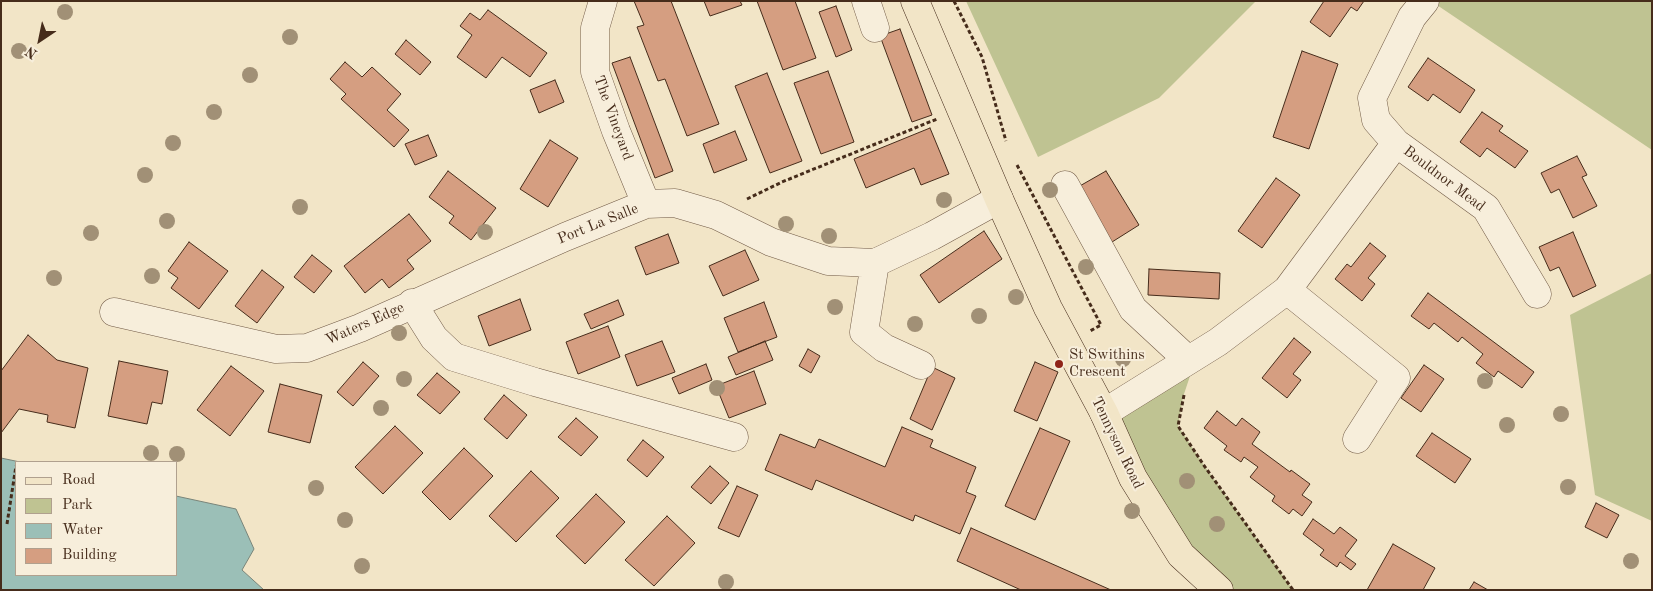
<!DOCTYPE html>
<style>
body{margin:0}
#map{position:relative;width:1653px;height:591px;overflow:hidden;background:#f2e5c7;font-family:"Old Standard TT",serif}
canvas{display:block}
.frame{position:absolute;inset:0;border:2px solid #462c1b;pointer-events:none}
.legend{position:absolute;left:15px;top:461px;width:162px;height:115px;box-sizing:border-box;background:#f7eedb;border:1px solid #b0a08e;margin:0;padding:6px 9px;list-style:none;font-size:15px;color:#462c1b}
.legend li{display:flex;align-items:center;gap:10px;height:25px}
.legend b{width:25px;border:1px solid #b0a08e}
.north{position:absolute;left:15px;top:15px;width:50px;height:50px;-webkit-text-stroke:4px #f7eedb;paint-order:stroke;rotate:214deg;font-size:14px;font-weight:700;line-height:20px;text-align:center;color:#462c1b}
.north::after{content:'';display:block;margin:auto;width:18px;height:22px;background:#462c1b;clip-path:polygon(50% 0,100% 100%,50% 72%,0 100%)}
</style>
<div id="map">
<canvas width="1653" height="591"></canvas>
<div class="frame"></div>
<ul class="legend">
<li><b style="height:6px;background:#f2e5c7"></b>Road</li>
<li><b style="height:14px;background:#bfc392"></b>Park</li>
<li><b style="height:14px;background:#9bbfb7"></b>Water</li>
<li><b style="height:14px;background:#d59e81"></b>Building</li>
</ul>
<div class="north">N</div>
</div>
<script>
const c = document.querySelector('canvas').getContext('2d');
c.lineJoin = 'round';
function paint(path, color) { c.fillStyle = color; c.fill(path, 'evenodd'); }
const toPath = rows => new Path2D(rows.map(r => 'M' + r).join(''));
function strokePath(path, color, width, dash) { c.strokeStyle = color; c.lineWidth = width; c.lineCap = dash ? 'butt' : 'round'; c.setLineDash(dash || []); c.stroke(path); }
function drawText(font, color, halo, rows, align = 'center') {
  c.font = font + ' "Old Standard TT",serif'; c.lineWidth = 4; c.setLineDash([]); c.textBaseline = 'middle'; c.strokeStyle = halo; c.fillStyle = color; for (const [text, x, y, turn = 0] of rows) {
    c.save(); c.translate(x, y); c.rotate((+turn || 0) * Math.PI / 180); c.textAlign = isNaN(turn) ? turn : align; if (halo) c.strokeText(text, 0, 0); c.fillText(text, 0, 0); c.restore();
  }
}
const green = toPath([
 [966,1,1256,1,1159,98,1038,157],
 [1431,1,1652,1,1652,150],
 [1652,273,1652,521,1595,495,1570,315],
 [1197,355,1183,397,1178,426,1203,464,1293,590,1219,590,1104,413]
]);
const water = toPath([
 [1,458,20,462,16,462,16,575,176,575,176,496,236,509,254,549,242,570,264,590,1,590,1,458]
]);
const building = toPath([
 [634,1,671,1,719,124,687,136,665,79,658,81,637,27,644,25,634,1],
 [704,1,740,1,742,5,710,16,704,1],
 [757,1,795,1,816,58,783,70,757,1],
 [1324,1,1364,1,1357,11,1351,7,1330,37,1310,22,1324,1],
 [836,6,852,50,836,57,819,12,836,6],
 [488,10,547,53,530,77,502,57,486,78,457,57,472,35,460,26,470,13,480,20,488,10],
 [900,29,932,115,912,122,880,36,900,29],
 [406,40,431,62,420,75,395,54,406,40],
 [1302,51,1338,64,1309,149,1273,137,1302,51],
 [630,57,673,171,655,178,612,63,630,57],
 [1428,58,1475,90,1460,113,1433,94,1428,101,1408,87,1428,58],
 [345,62,362,77,372,67,401,94,387,110,409,130,394,147,341,99,346,94,330,79,345,62],
 [828,71,854,142,821,154,794,83,828,71],
 [767,73,802,161,770,173,735,86,767,73],
 [555,80,564,102,539,113,530,90,555,80],
 [1482,112,1503,126,1499,131,1528,151,1515,168,1487,148,1480,157,1460,142,1482,112],
 [930,128,949,174,921,185,914,168,866,188,854,159,930,128],
 [735,131,747,160,714,173,703,144,735,131],
 [428,135,437,156,415,165,405,144,428,135],
 [550,140,578,158,548,207,520,189,550,140],
 [1577,156,1587,175,1582,177,1597,206,1573,218,1559,189,1551,193,1541,173,1577,156],
 [448,171,496,208,471,240,449,223,454,216,429,197,448,171],
 [1106,171,1139,225,1112,242,1078,187,1106,171],
 [1276,178,1300,195,1262,248,1238,231,1276,178],
 [409,214,431,241,407,260,414,269,389,288,382,279,365,293,344,266,409,214],
 [984,231,1002,259,939,303,920,275,984,231],
 [1573,232,1596,286,1573,297,1559,267,1550,271,1539,247,1573,232],
 [668,234,679,263,646,275,635,247,668,234],
 [189,242,228,271,199,309,171,288,178,278,168,271,189,242],
 [1370,243,1386,256,1368,278,1375,284,1362,301,1335,279,1347,264,1351,267,1370,243],
 [745,250,759,280,723,296,709,266,745,250],
 [312,255,332,271,314,293,294,277,312,255],
 [1149,269,1220,273,1219,299,1148,295,1149,269],
 [262,270,284,287,257,323,235,306,262,270],
 [1428,293,1534,372,1522,388,1498,371,1494,377,1476,363,1483,354,1462,337,1458,342,1434,323,1429,329,1411,316,1428,293],
 [520,299,531,330,489,346,478,316,520,299],
 [618,300,624,315,591,329,584,314,618,300],
 [764,302,777,337,738,352,724,318,764,302],
 [608,326,620,357,578,374,566,342,608,326],
 [28,335,57,360,88,368,75,428,47,422,48,415,19,409,1,433,1,371,28,335],
 [1294,338,1311,352,1293,374,1301,380,1287,398,1262,378,1294,338],
 [662,341,675,372,637,386,625,355,662,341],
 [765,341,773,360,736,375,728,357,765,341],
 [808,349,820,356,811,373,799,366,808,349],
 [119,361,168,371,162,404,152,402,147,424,108,416,119,361],
 [363,362,379,376,353,406,337,392,363,362],
 [1035,362,1058,372,1037,421,1014,411,1035,362],
 [706,364,712,380,679,394,672,378,706,364],
 [1424,365,1444,379,1421,412,1401,398,1424,365],
 [231,366,264,391,230,436,197,410,231,366],
 [932,367,955,378,932,430,910,419,932,367],
 [754,371,766,404,729,418,716,386,754,371],
 [437,373,460,392,440,414,417,395,437,373],
 [280,384,322,395,310,443,268,432,280,384],
 [504,395,527,415,507,439,484,419,504,395],
 [1217,411,1236,426,1242,418,1260,432,1252,444,1290,472,1291,470,1310,484,1302,495,1312,502,1302,516,1293,509,1289,514,1272,501,1275,496,1250,477,1258,467,1244,457,1241,462,1224,450,1227,446,1204,428,1217,411],
 [576,418,598,437,581,456,558,437,576,418],
 [395,426,423,453,383,494,355,467,395,426],
 [902,427,933,440,930,447,976,467,966,492,976,496,960,534,915,515,913,521,816,480,812,490,765,470,780,434,815,448,819,439,885,467,902,427],
 [1040,428,1070,441,1035,520,1005,506,1040,428],
 [1432,433,1471,459,1455,483,1416,456,1432,433],
 [643,440,664,457,647,477,627,460,643,440],
 [464,448,493,476,450,520,422,492,464,448],
 [710,466,729,483,711,504,691,487,710,466],
 [531,471,559,498,516,542,489,516,531,471],
 [737,486,758,495,739,537,718,528,737,486],
 [596,494,625,522,585,564,556,536,596,494],
 [1596,503,1619,515,1607,538,1585,527,1596,503],
 [667,516,695,543,654,586,625,560,667,516],
 [1313,519,1334,534,1340,527,1357,540,1345,556,1356,564,1351,570,1340,562,1337,567,1320,555,1324,550,1303,534,1313,519],
 [971,528,1111,590,1021,590,957,561,971,528],
 [1393,544,1435,568,1423,590,1367,590,1393,544],
 [1474,582,1488,590,1469,590,1474,582]
]);
const path = toPath([
 [954,1,982,57,1006,141],
 [1017,165,1101,325,1090,331],
 [747,199,782,182,937,119],
 [1184,395,1178,426,1203,464,1293,590],
 [7,524,16,466]
]);
const street = toPath([
 [603,1,595,28,595,72,616,131,646,204],
 [866,1,875,28],
 [1425,1,1412,17,1372,98,1376,120,1396,143,1486,208,1537,294],
 [1065,185,1133,309,1188,360],
 [875,263,864,332,884,348,921,365],
 [1287,290,1396,143],
 [412,303,434,338,454,357,535,382,734,437],
 [114,312,276,349,307,348,360,328,565,237,646,204,675,203,716,215,771,242,828,261,875,263,932,236,999,199],
 [1104,413,1218,342,1287,290,1396,378,1357,439]
]);
const primary = toPath([
 [915,1,999,199,1048,308,1104,413,1133,478,1181,555,1219,590]
]);
const trees = [
 [65,12],
 [290,37],
 [19,51],
 [250,75],
 [214,112],
 [173,143],
 [145,175],
 [1050,190],
 [944,200],
 [300,207],
 [167,221],
 [786,224],
 [485,232],
 [91,233],
 [829,236],
 [1086,267],
 [152,276],
 [54,278],
 [1016,297],
 [835,307],
 [979,316],
 [915,324],
 [399,333],
 [1123,359],
 [404,379],
 [1485,381],
 [717,388],
 [381,408],
 [1561,414],
 [1507,425],
 [151,453],
 [177,454],
 [1187,481],
 [1568,487],
 [316,488],
 [1132,511],
 [345,520],
 [1217,524],
 [1631,561],
 [362,566],
 [726,582]
];
const markers = [
 [1059,364,5,"#8f2418"]
];
const streetNames = [
 ["The Vineyard",613,118,70],
 ["Bouldnor Mead",1444,179,37],
 ["Port La Salle",598,224,-22],
 ["Waters Edge",365,324,-24],
 ["Tennyson Road",1117,443,64]
];
const poiNames = [
 ["St Swithins",1069,355],
 ["Crescent",1069,372]
];
paint(green, '#bfc392');
paint(water, '#9bbfb7');
strokePath(water, '#798479', 1);
paint(building, '#d59e81');
strokePath(building, '#462c1b', 1);
strokePath(street, '#715a46', 29);
strokePath(primary, '#462c1b', 29);
strokePath(path, '#462c1b', 3, [4, 2.5]);
strokePath(street, '#f7eedb', 28);
strokePath(primary, '#f2e5c7', 28);
c.fillStyle = '#a19076';
for (const [x, y] of trees) { c.beginPath(); c.arc(x, y, 8, 0, 2 * Math.PI); c.fill(); }
for (const [x, y, r, color] of markers) { const dot = new Path2D(); dot.arc(x, y, r, 0, 2 * Math.PI); c.fillStyle = color; c.fill(dot); strokePath(dot, '#f7eedb', 2); }
drawText('15px', '#462c1b', '#f7eedb', streetNames);
drawText('15px', '#462c1b', '#f7eedb', poiNames, 'left');
</script>
